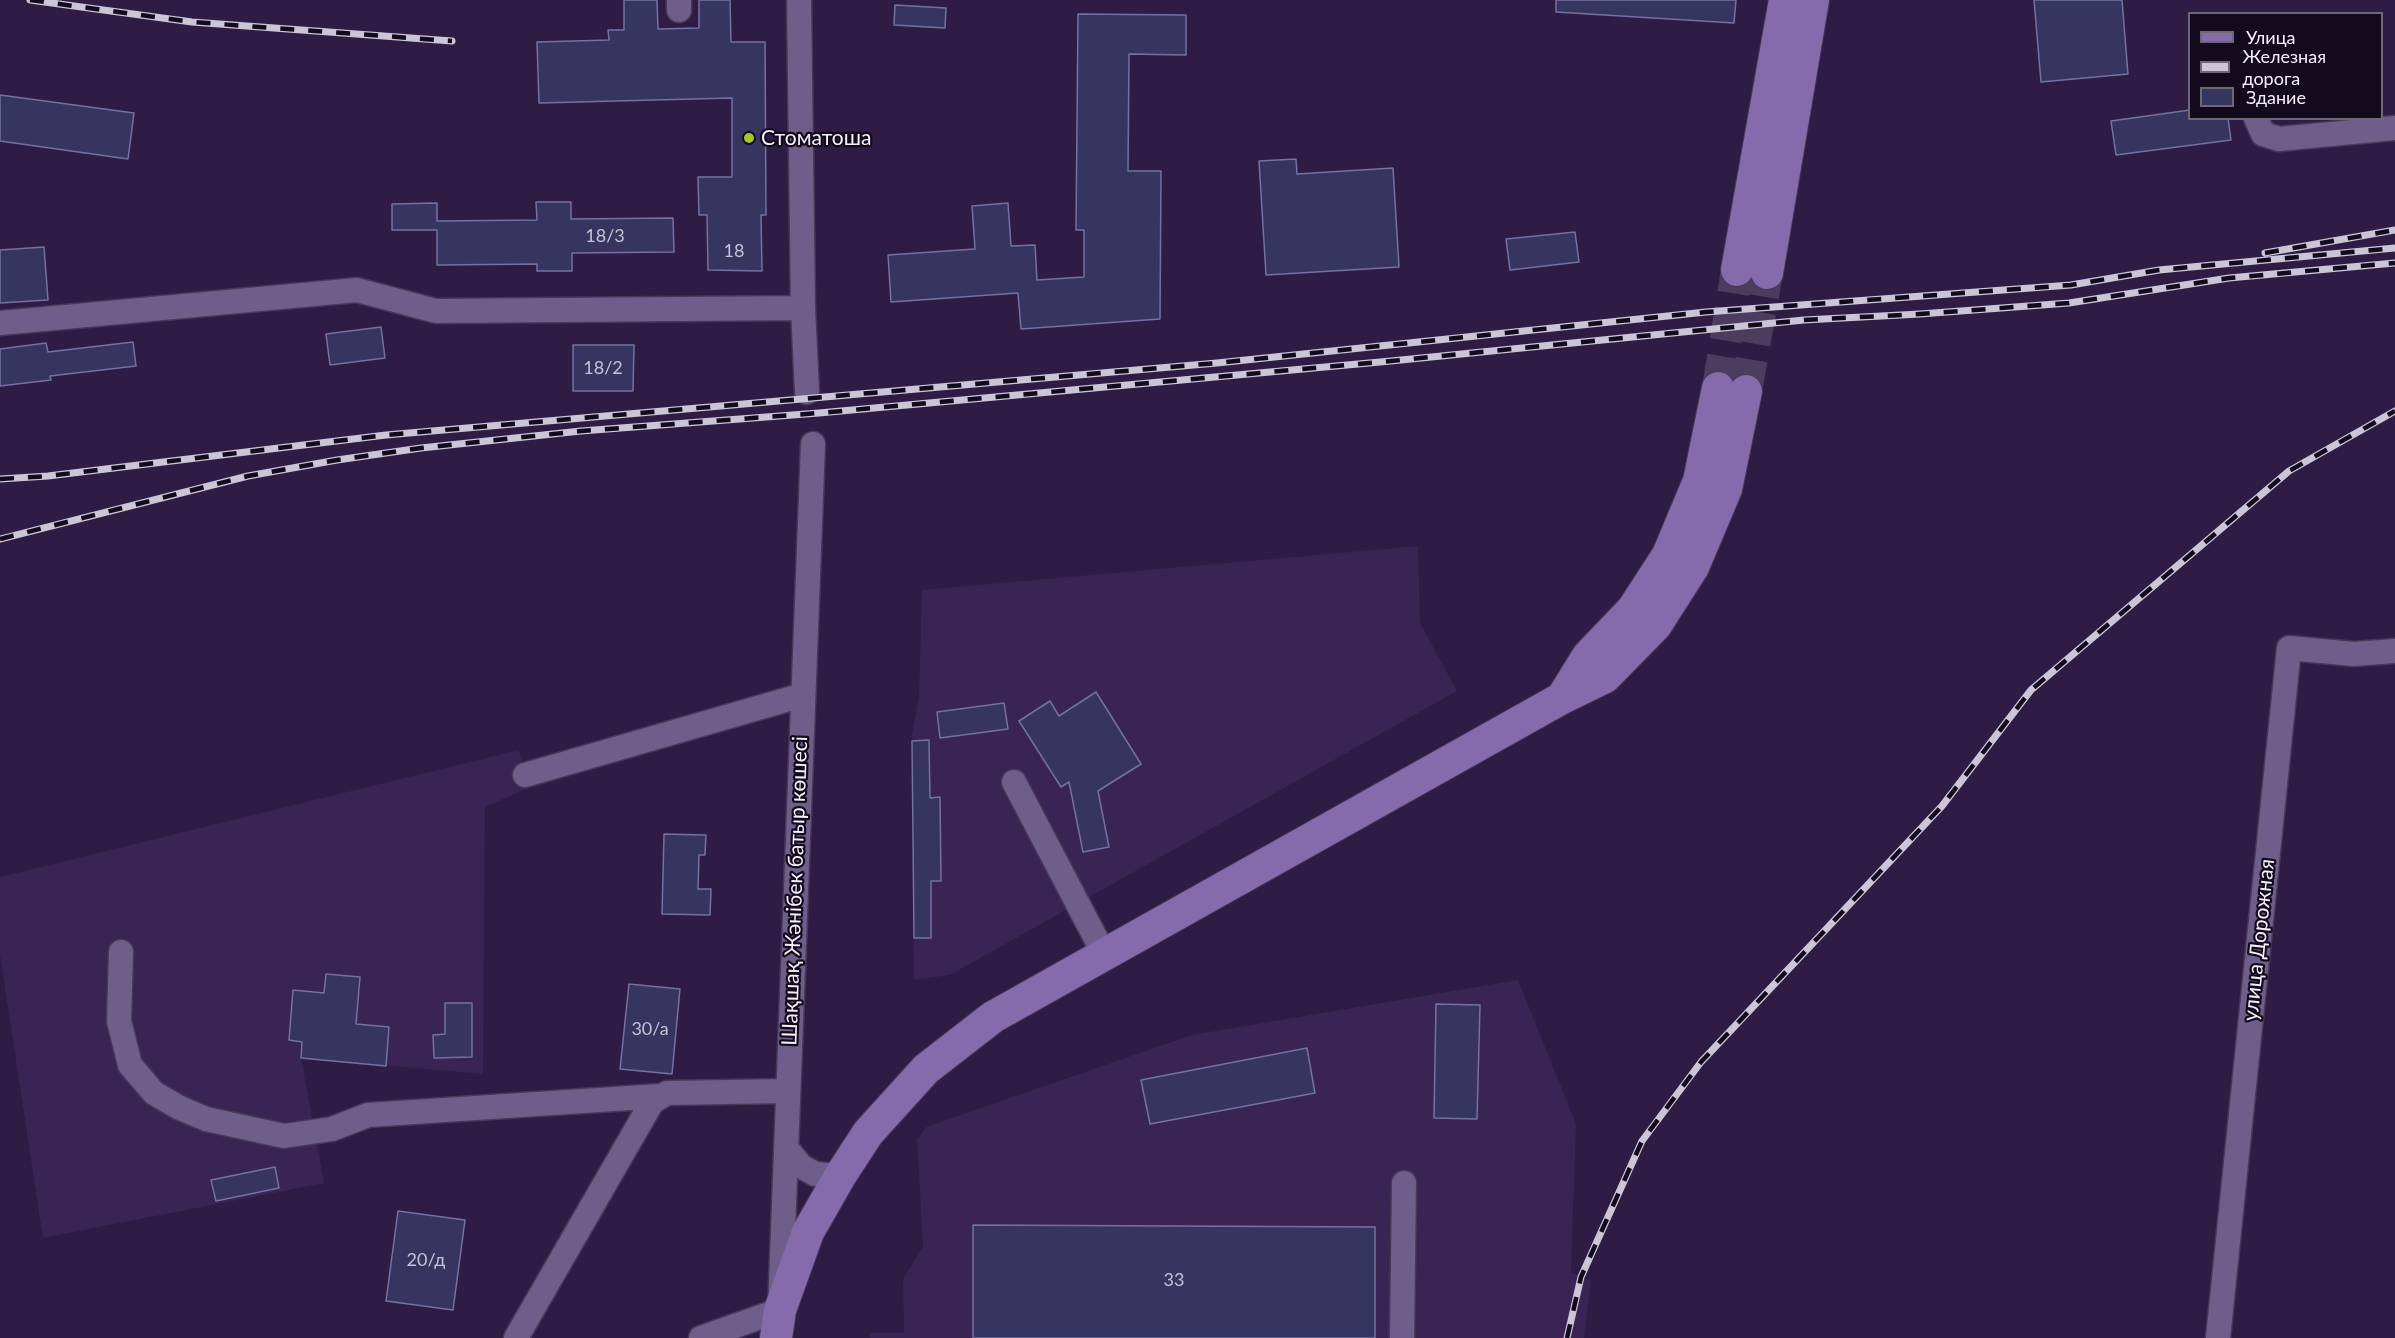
<!DOCTYPE html>
<meta charset="utf-8">
<style>
body{margin:0}
#map{position:relative;width:2395px;height:1338px;overflow:hidden;background:#2e1c44;font-family:Lato,sans-serif}
canvas{display:block}
.legend{position:absolute;left:2188px;top:12px;width:195px;height:108px;box-sizing:border-box;background:#130b1d;border:2px solid #6d6776;margin:0;padding:8px 10px;list-style:none;font-size:18px;color:#f5f1fc}
.legend li{display:flex;align-items:center;gap:12px;height:30px}
.legend b{width:30px;border:2px solid #6d6776}
</style>
<div id="map">
<canvas width="2395" height="1338"></canvas>
<ul class="legend">
<li><b style="height:8px;background:#856aac"></b>Улица</li>
<li><b style="height:8px;background:#ccc5d6"></b>Железная дорога</li>
<li><b style="height:16px;background:#363560"></b>Здание</li>
</ul>
</div>
<script>
const c = document.querySelector('canvas').getContext('2d');
c.lineJoin = 'round';
function paint(path, color) { c.fillStyle = color; c.fill(path, 'evenodd'); }
const toPath = rows => new Path2D(rows.map(r => 'M' + r).join(''));
function strokePath(path, color, width, dash) { c.strokeStyle = color; c.lineWidth = width; c.lineCap = dash ? 'butt' : 'round'; c.setLineDash(dash || []); c.stroke(path); }
function drawText(font, color, halo, rows, align = 'center') {
  c.font = font + ' Lato,sans-serif'; c.lineWidth = 4.5; c.setLineDash([]); c.textBaseline = 'middle'; c.strokeStyle = halo; c.fillStyle = color; for (const [text, x, y, turn = 0] of rows) {
    c.save(); c.translate(x, y); c.rotate((+turn || 0) * Math.PI / 180); c.textAlign = isNaN(turn) ? turn : align; if (halo) c.strokeText(text, 0, 0); c.fillText(text, 0, 0); c.restore();
  }
}
const built = toPath([
 [1418,546,1420,623,1457,691,950,975,914,980,912,735,919,697,922,590],
 [519,750,528,788,485,807,483,1074,301,1058,324,1183,43,1238,0,955,0,877],
 [1518,980,1576,1124,1571,1272,1591,1281,1584,1338,870,1338,870,1333,904,1333,903,1279,923,1246,917,1140,926,1127,1192,1035]
]);
const building = toPath([
 [624,0,657,0,658,29,699,28,699,0,730,0,731,42,765,42,766,215,761,215,762,271,708,270,707,215,699,215,698,177,732,177,732,98,539,103,537,42,609,40,608,30,624,30,624,0],
 [1556,0,1736,0,1734,23,1556,12,1556,0],
 [2034,0,2122,0,2128,74,2041,82,2034,0],
 [895,5,946,8,945,28,894,25,895,5],
 [1078,14,1186,15,1186,55,1129,54,1128,171,1161,171,1160,319,1021,329,1018,293,891,302,888,255,975,249,972,206,1008,203,1011,246,1035,245,1037,280,1084,277,1084,230,1076,230,1078,14],
 [0,95,134,113,128,159,0,141,0,95],
 [2190,110,2190,118,2228,118,2231,140,2116,155,2111,121,2190,110],
 [1296,159,1297,174,1393,168,1399,267,1266,275,1259,161,1296,159],
 [536,202,571,202,571,219,673,218,674,252,572,253,572,271,537,271,537,264,437,265,437,230,392,230,392,204,437,203,437,221,537,220,536,202],
 [1575,232,1579,262,1510,270,1506,239,1575,232],
 [44,247,48,300,0,303,0,250,44,247],
 [381,327,385,358,330,365,326,334,381,327],
 [133,342,136,366,50,376,51,380,0,386,0,349,46,343,48,352,133,342],
 [573,345,634,345,633,391,573,391,573,345],
 [1096,692,1141,764,1098,791,1109,847,1083,852,1069,782,1061,787,1019,721,1050,701,1059,716,1096,692],
 [1004,703,1008,729,940,738,937,712,1004,703],
 [929,740,930,798,940,797,941,881,931,881,931,938,914,938,912,741,929,740],
 [664,834,706,835,705,855,699,855,698,889,711,889,710,915,662,914,664,834],
 [326,974,360,977,356,1024,389,1027,386,1066,301,1058,302,1042,289,1040,293,990,324,993,326,974],
 [629,984,680,989,672,1074,620,1069,629,984],
 [445,1003,472,1003,472,1057,434,1058,433,1035,445,1034,445,1003],
 [1436,1004,1480,1005,1477,1119,1434,1118,1436,1004],
 [1307,1048,1315,1093,1150,1124,1141,1080,1307,1048],
 [275,1167,279,1188,216,1201,211,1180,275,1167],
 [398,1211,465,1220,453,1310,386,1301,398,1211],
 [973,1225,1375,1227,1375,1338,973,1338,973,1225]
]);
const majorTunnel = toPath([
 [1718,388,1737,270],
 [1746,391,1767,273]
]);
const minor = toPath([
 [679,0,679,10],
 [799,0,803,308,807,392],
 [2256,118,2263,134,2279,139,2395,128],
 [0,323,357,290,436,311,803,308],
 [525,775,803,695],
 [1014,782,1104,954],
 [121,952,119,1021,130,1065,154,1093,180,1108,206,1119,284,1136,332,1129,368,1115,660,1096],
 [786,1148,801,1166,815,1174,840,1176],
 [516,1338,652,1102,667,1093,788,1091],
 [701,1338,780,1310,813,444],
 [1402,1338,1404,1183],
 [2218,1338,2289,648,2354,654,2395,651]
]);
const major = toPath([
 [1737,270,1785,0],
 [1767,273,1813,0],
 [1562,698,1588,656,1633,609,1668,555,1699,481,1718,388],
 [776,1338,780,1310,808,1232,840,1176,868,1133,926,1069,993,1017,1562,698,1605,677,1656,625,1693,567,1726,489,1746,391]
]);
const rail = toPath([
 [30,0,192,22,452,41],
 [2265,253,2395,230],
 [0,479,48,476,386,435,1217,363,1706,312,2071,285,2159,270,2395,248],
 [0,539,248,476,337,460,421,448,581,431,819,413,1391,361,1804,320,1920,314,2069,303,2229,278,2395,263],
 [1567,1338,1581,1277,1642,1141,1701,1062,1942,806,2031,690,2289,471,2395,411]
]);
const markers = [
 [749,138,6,"#a4c824"]
];
const numberNames = [
 ["18/3",605,236],
 ["18",734,251],
 ["18/2",603,368],
 ["30/а",650,1029],
 ["20/д",426,1260],
 ["33",1174,1280]
];
const poiNames = [
 ["Стоматоша",761,138]
];
const streetNames = [
 ["Шақшақ Жәнібек батыр көшесі",795,891,-88],
 ["улица Дорожная",2259,940,-84]
];
paint(built, '#392453');
paint(building, '#363560');
strokePath(building, '#7273a3', 1.5);
strokePath(majorTunnel, '#4c3c60', 32, [32, 16]);
strokePath(minor, '#473857', 27);
strokePath(major, '#473857', 34);
strokePath(minor, '#6f5d8a', 24);
strokePath(major, '#856aac', 32);
strokePath(rail, '#ccc5d6', 7);
strokePath(rail, '#130b1d', 4.5, [14]);
for (const [x, y, r, color] of markers) { const dot = new Path2D(); dot.arc(x, y, r, 0, 2 * Math.PI); c.fillStyle = color; c.fill(dot); strokePath(dot, '#130b1d', 2); }
drawText('18px', '#c5c2d5', null, numberNames);
drawText('21px', '#f5f1fc', '#130b1d', poiNames, 'left');
drawText('21px', '#f5f1fc', '#130b1d', streetNames);
</script>
